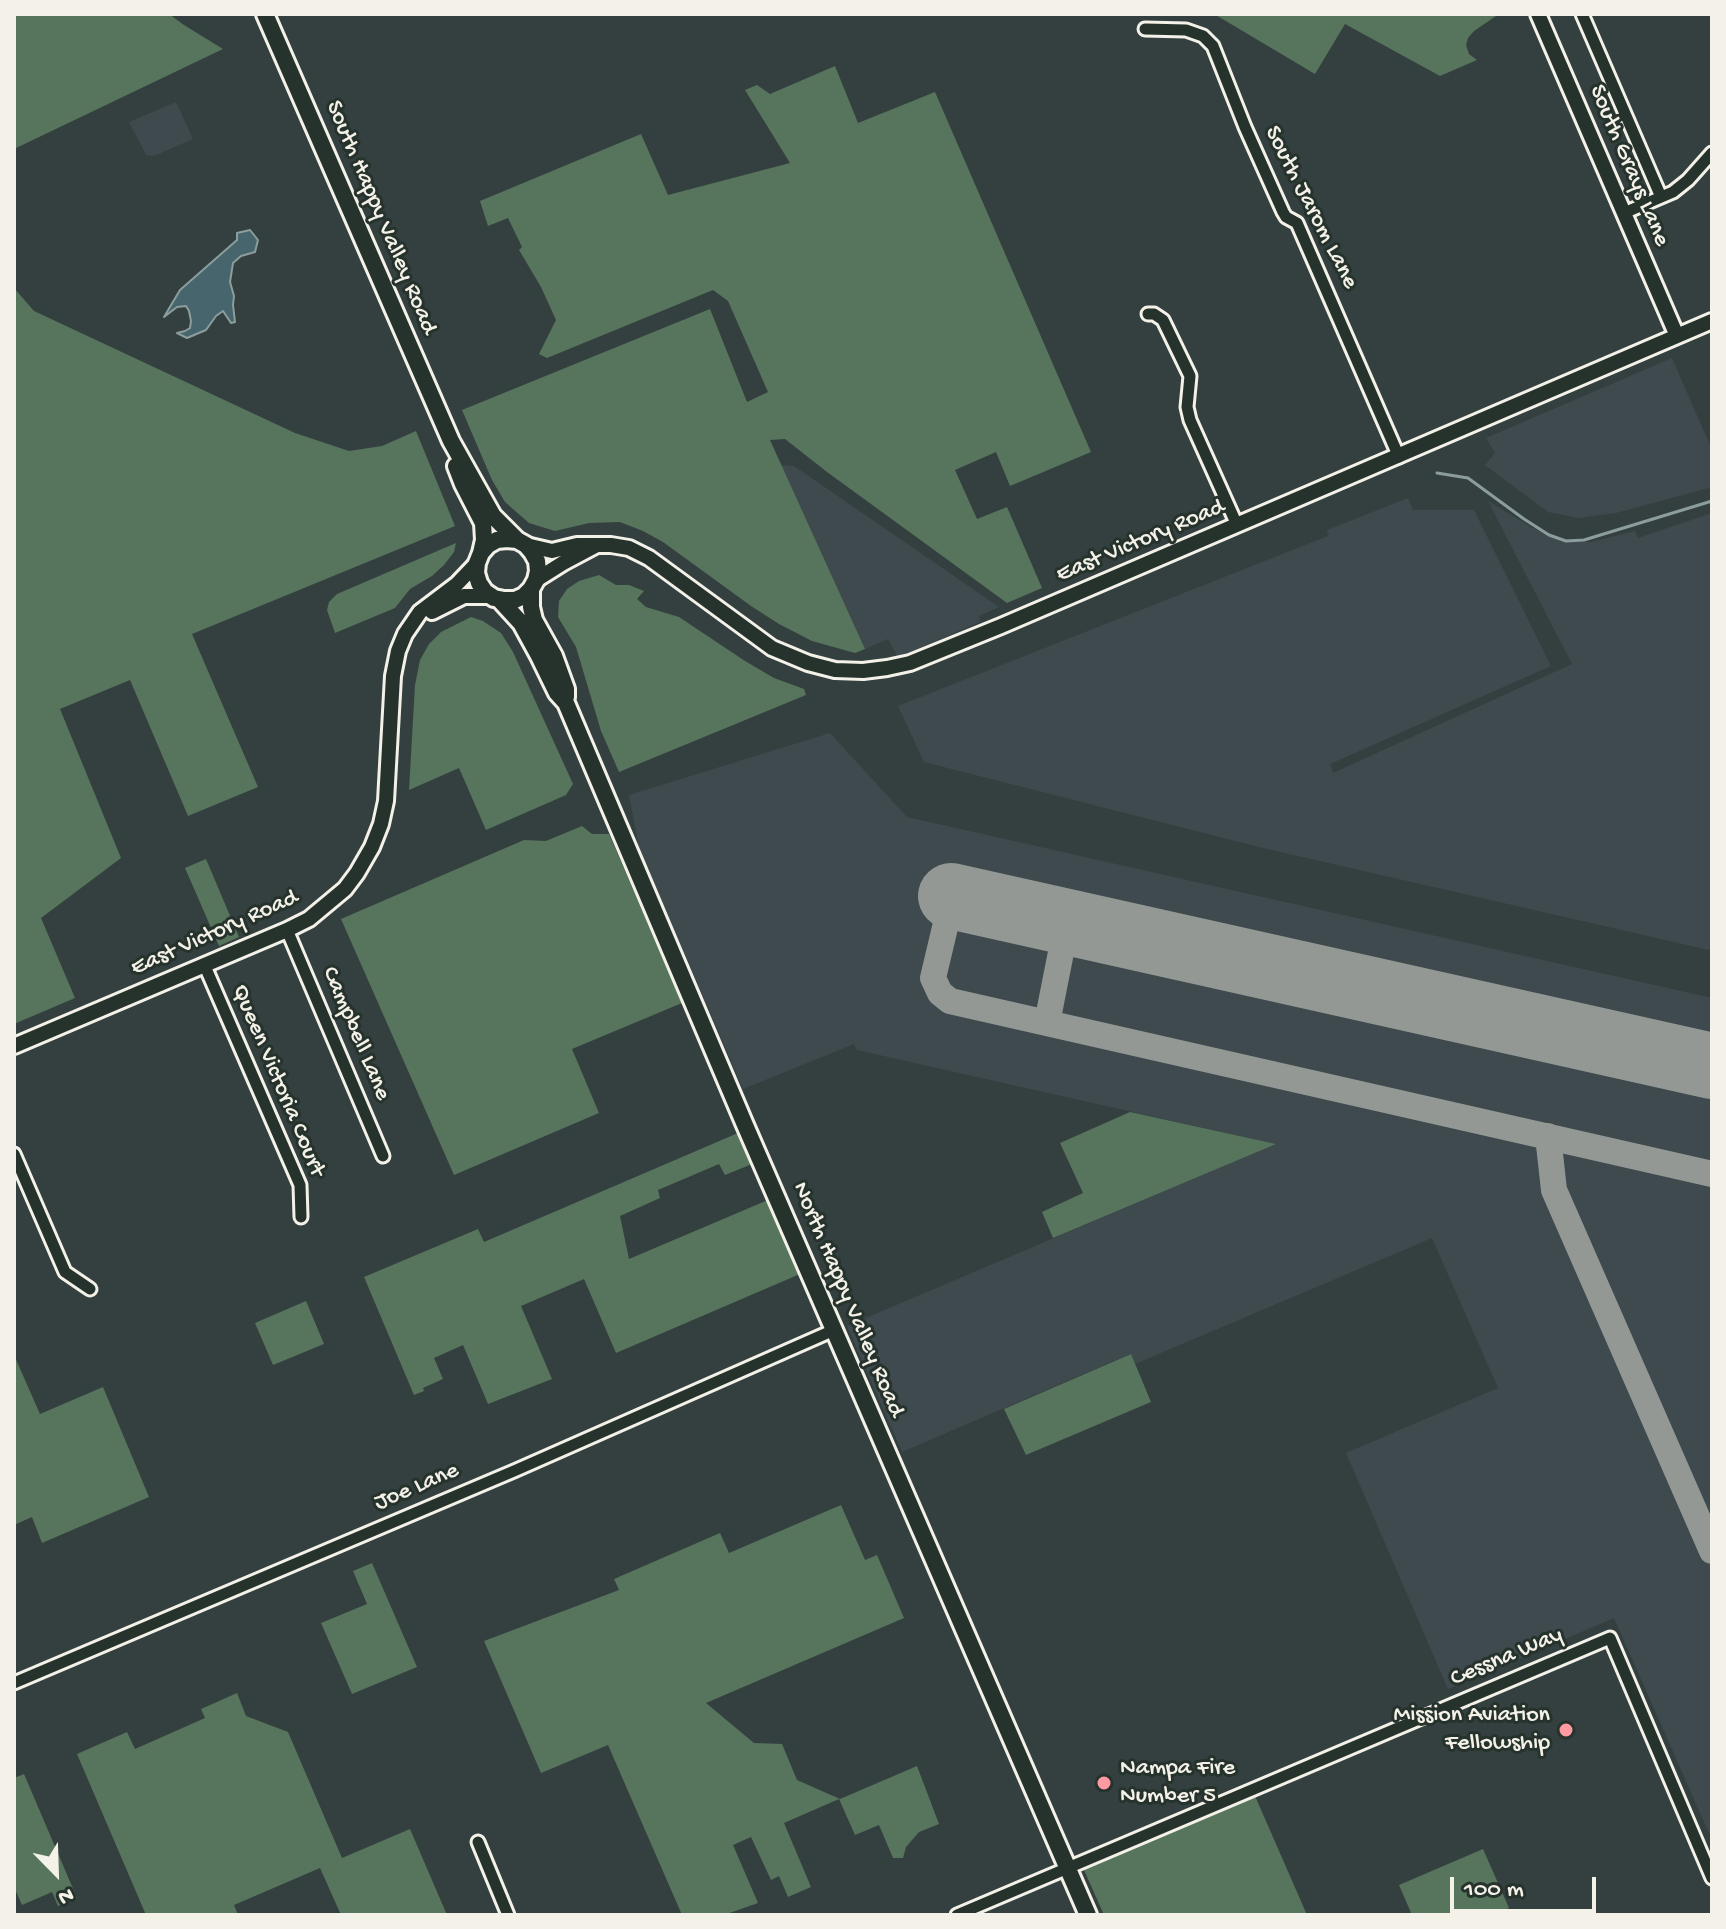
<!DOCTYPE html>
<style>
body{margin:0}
#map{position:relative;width:1726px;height:1929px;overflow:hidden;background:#344040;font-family:"Gochi Hand",sans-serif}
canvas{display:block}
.frame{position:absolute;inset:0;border:16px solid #f4f1e8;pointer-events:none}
.north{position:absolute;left:16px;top:1833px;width:80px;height:80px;-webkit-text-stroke:6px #26332d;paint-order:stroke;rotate:157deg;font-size:22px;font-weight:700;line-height:32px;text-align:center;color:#f4f1e8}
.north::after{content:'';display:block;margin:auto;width:28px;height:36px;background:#f4f1e8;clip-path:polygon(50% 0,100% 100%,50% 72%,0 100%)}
.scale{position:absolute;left:1450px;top:1877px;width:146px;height:36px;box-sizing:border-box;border:4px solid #f4f1e8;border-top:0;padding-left:10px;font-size:24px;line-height:28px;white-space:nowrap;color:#f4f1e8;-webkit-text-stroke:6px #26332d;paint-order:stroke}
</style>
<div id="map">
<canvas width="1726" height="1929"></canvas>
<div class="frame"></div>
<div class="north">N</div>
<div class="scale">100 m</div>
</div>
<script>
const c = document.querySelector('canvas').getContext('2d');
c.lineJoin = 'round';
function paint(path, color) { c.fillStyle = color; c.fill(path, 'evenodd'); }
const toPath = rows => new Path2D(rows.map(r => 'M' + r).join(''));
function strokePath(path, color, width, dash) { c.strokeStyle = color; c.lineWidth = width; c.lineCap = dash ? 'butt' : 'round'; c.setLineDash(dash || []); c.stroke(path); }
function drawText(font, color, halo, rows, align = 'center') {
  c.font = font + ' "Gochi Hand",sans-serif'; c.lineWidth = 6; c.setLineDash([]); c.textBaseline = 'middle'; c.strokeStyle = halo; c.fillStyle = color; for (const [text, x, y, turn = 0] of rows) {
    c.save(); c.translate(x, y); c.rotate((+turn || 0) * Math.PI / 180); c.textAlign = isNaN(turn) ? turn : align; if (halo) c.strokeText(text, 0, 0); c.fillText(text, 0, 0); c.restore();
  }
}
const built = toPath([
 [176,102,193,139,154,156,146,155,129,122],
 [1672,358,1712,450,1712,487,1616,513,1578,518,1548,512,1485,465,1495,453,1486,438],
 [781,465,794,466,999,607,979,616,980,622,898,657,888,639,865,649],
 [1408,498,1413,510,1474,510,1551,666,1330,764,1333,773,1572,664,1488,501,1533,528,1563,542,1591,542,1635,531,1638,538,1712,513,1712,949,1709,950,1263,848,924,762,898,706,1328,536,1327,530],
 [830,733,907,817,1712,998,1712,1840,1614,1618,1448,1689,1346,1453,1498,1388,1432,1238,1135,1364,1130,1354,902,1452,847,1326,1275,1144,857,1050,854,1044,743,1089,639,848,629,795]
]);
const green = toPath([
 [14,14,169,14,184,25,223,49,14,149],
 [1214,14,1499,14,1474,31,1468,38,1466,45,1469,54,1477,60,1440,76,1345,24,1315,74],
 [835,66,858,123,935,92,1091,452,1010,486,996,452,955,470,977,519,1007,507,1042,588,1007,603,827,472,785,439,770,440,865,649,855,653,812,641,779,624,751,606,663,542,643,531,620,522,589,523,555,531,529,523,505,502,492,480,462,410,710,309,747,402,768,392,728,301,713,290,547,358,539,354,556,320,541,287,519,250,522,247,508,218,488,226,480,201,641,134,668,195,790,163,745,90,757,85,770,94],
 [14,288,34,311,295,433,349,451,382,446,416,431,455,526,192,634,258,787,188,816,130,680,60,709,121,858,41,918,75,998,14,1024],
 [456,543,454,552,444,565,432,576,410,589,395,608,335,633,327,610,329,602,337,594],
 [599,575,616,585,629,585,644,591,637,599,646,607,679,617,745,661,774,678,804,689,806,695,619,772,601,731,576,647,558,617,559,601,567,589,579,581],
 [471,617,483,621,501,633,513,652,573,784,566,795,486,830,459,768,409,790,415,685,420,660,429,644,441,632],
 [582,826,592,834,609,834,682,1003,572,1049,599,1113,454,1175,341,919,524,840,546,841],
 [206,859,239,937,219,946,185,868],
 [1130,1112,1276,1144,1053,1238,1042,1212,1083,1193,1060,1143],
 [738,1133,752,1164,725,1175,719,1164,658,1190,660,1198,620,1216,629,1259,768,1200,800,1274,616,1353,584,1279,521,1306,552,1379,488,1404,463,1345,434,1358,443,1379,423,1388,424,1391,414,1395,364,1277,478,1229,484,1242],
 [306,1301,324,1344,273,1365,255,1323],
 [1131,1354,1151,1402,1026,1455,1004,1409],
 [14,1355,40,1414,103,1387,149,1497,42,1543,32,1517,14,1525],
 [841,1505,865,1560,877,1555,904,1618,706,1703,754,1743,782,1744,797,1780,840,1799,917,1766,939,1824,919,1832,906,1847,903,1858,893,1858,879,1825,855,1835,839,1799,784,1823,811,1887,788,1897,779,1876,771,1880,751,1837,733,1845,758,1903,724,1915,682,1915,608,1745,541,1773,484,1641,619,1590,614,1579,720,1533,729,1553],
 [372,1563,417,1667,352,1694,321,1623,367,1604,353,1571],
 [237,1693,246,1716,288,1732,342,1858,410,1829,447,1915,341,1915,320,1868,234,1905,238,1915,146,1915,77,1754,127,1732,135,1749,205,1718,201,1709],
 [24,1774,77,1898,58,1906,52,1892,22,1905,14,1887,14,1778],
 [1255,1796,1307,1915,1104,1915,1084,1870],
 [1483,1849,1509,1908,1493,1915,1412,1915,1399,1885]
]);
const water = toPath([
 [250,230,258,240,255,252,241,256,233,263,230,282,234,296,233,305,235,322,231,323,223,311,216,316,206,330,187,338,177,333,185,331,190,328,191,321,189,311,186,306,177,307,164,317,180,290,237,240,237,233,250,230]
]);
const stream = toPath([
 [1437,473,1468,478,1524,519,1549,535,1566,541,1584,540,1712,501]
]);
const taxiway = toPath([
 [964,899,947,919,933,978,940,993,950,1001,1712,1174],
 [1047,1023,1067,922],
 [1548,1136,1554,1190,1712,1551]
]);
const runway = toPath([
 [951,896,1712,1066]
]);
const minor = toPath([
 [1582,14,1661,197],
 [1145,29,1186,30,1203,36,1213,46,1245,127,1283,212,1286,217,1297,223,1399,457],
 [1624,213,1673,192,1688,180,1712,153],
 [1148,314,1154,314,1163,320,1190,376,1187,407,1190,420,1237,525],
 [287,930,383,1156],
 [204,964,300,1185,301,1217],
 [14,1154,65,1272,90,1289],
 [14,1683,514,1471,834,1330],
 [478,1842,508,1915],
 [957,1915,1610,1638,1712,1878]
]);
const tertiary = toPath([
 [1538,14,1677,336],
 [526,545,552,551,577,545,611,545,629,548,649,558,772,648,808,663,835,670,863,671,887,668,910,663,1001,626,1712,321],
 [536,580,563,563,595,546],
 [432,612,464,596,491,596],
 [14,1046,287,930,309,919,345,889,357,873,372,847,381,824,386,801,393,676,398,651,405,634,420,612,457,584,477,563]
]);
const secondary = toPath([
 [265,14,451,441,493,516,517,540,526,545,532,552,537,561,538,571,536,580,531,589,524,596,515,600,504,600,494,598,485,592,479,583,476,573,477,563,481,553,488,545,497,540,507,539,517,540],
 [456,466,463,484,483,523,484,540,481,553],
 [531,589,531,607,534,620,554,656,566,689,566,697],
 [499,599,521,623,539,656,557,693,566,703,745,1125,1088,1915]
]);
const markers = [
 [1566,1730,8,"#ff9aa2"],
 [1104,1783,8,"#ff9aa2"]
];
const streetNames = [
 ["South Grays Lane",1628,166,67],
 ["South Jarom Lane",1310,208,63],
 ["South Happy Valley Road",380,218,67],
 ["East Victory Road",1141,542,-23],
 ["East Victory Road",215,934,-24],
 ["Campbell Lane",355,1034,67],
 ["Queen Victoria Court",277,1081,67],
 ["North Happy Valley Road",847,1300,67],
 ["Joe Lane",417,1488,-23],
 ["Cessna Way",1507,1658,-23]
];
const poiNames = [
 ["Mission Aviation",1550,1716],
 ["Fellowship",1550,1744],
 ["Nampa Fire",1120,1769,"left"],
 ["Number 5",1120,1797,"left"]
];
paint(built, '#3e4a4e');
paint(green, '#57745c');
paint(water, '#46656c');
strokePath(water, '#8c9d9e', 2);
strokePath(stream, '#8c9d9e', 3);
strokePath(taxiway, '#949894', 26);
strokePath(runway, '#949894', 66);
strokePath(minor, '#f4f1e8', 17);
strokePath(tertiary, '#f4f1e8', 20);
strokePath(secondary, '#f4f1e8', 22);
strokePath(minor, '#26332d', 11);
strokePath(tertiary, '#26332d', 14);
strokePath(secondary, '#26332d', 16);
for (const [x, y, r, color] of markers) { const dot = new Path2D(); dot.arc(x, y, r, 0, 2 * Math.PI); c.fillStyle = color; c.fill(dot); strokePath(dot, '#26332d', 3); }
drawText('24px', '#f4f1e8', '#26332d', streetNames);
drawText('24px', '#f4f1e8', '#26332d', poiNames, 'right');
</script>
